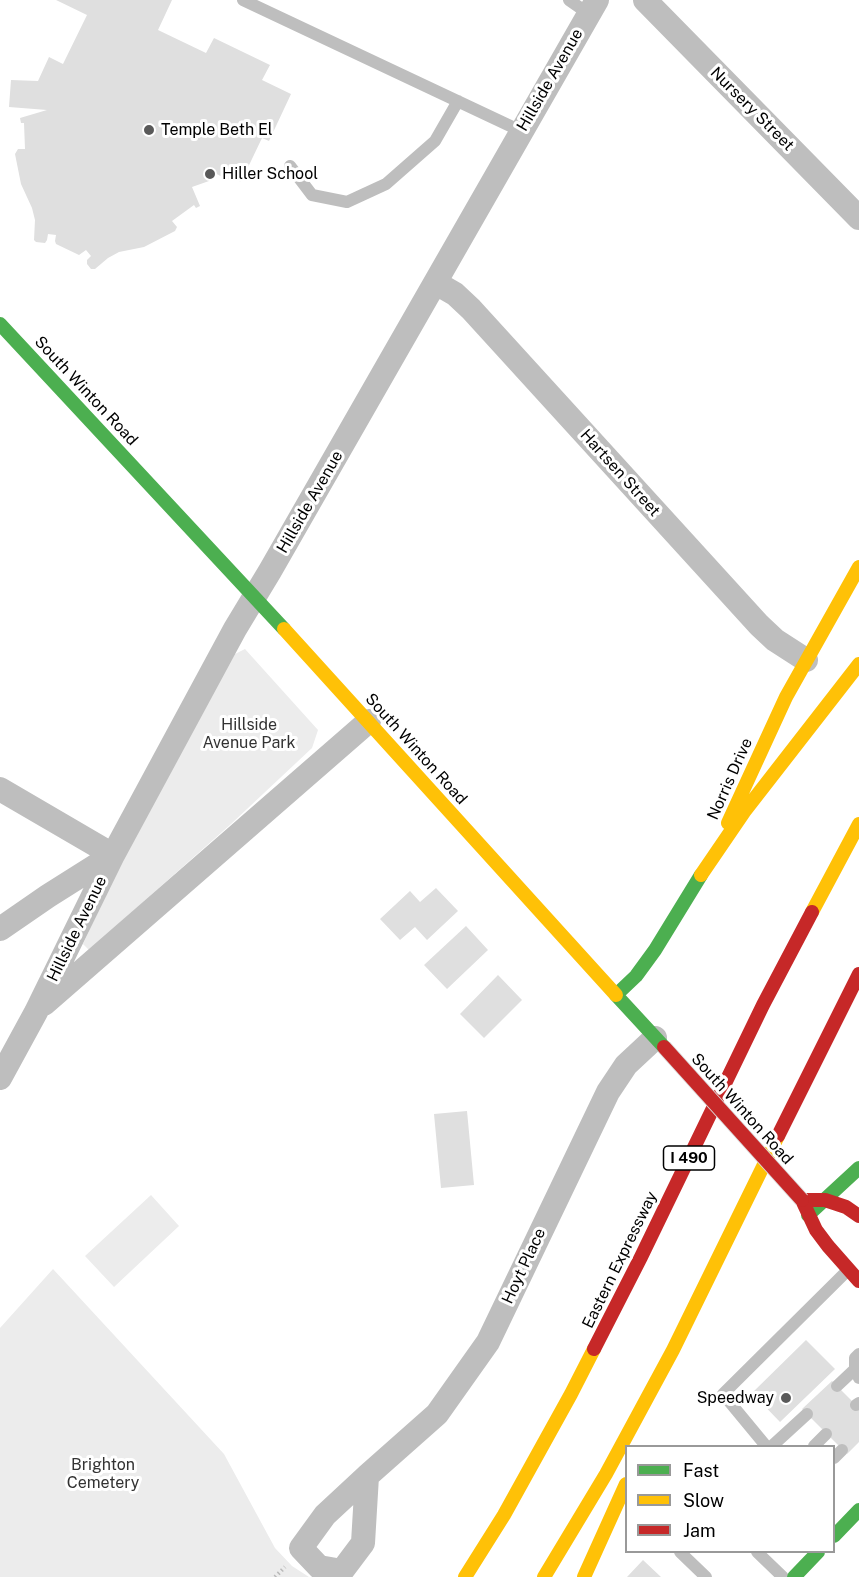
<!DOCTYPE html>
<style>
body{margin:0}
#map{position:relative;width:859px;height:1577px;overflow:hidden;background:#fff;font-family:"Public Sans",sans-serif}
canvas{display:block}
.legend{position:absolute;left:625px;top:1445px;width:210px;height:108px;box-sizing:border-box;background:#fff;border:2px solid #999;margin:0;padding:8px 10px;list-style:none;font-size:18px;color:#000}
.legend li{display:flex;align-items:center;gap:12px;height:30px}
.legend b{width:30px;border:2px solid #999}
</style>
<div id="map">
<canvas width="859" height="1577"></canvas>
<ul class="legend">
<li><b style="height:8px;background:#4caf50"></b>Fast</li>
<li><b style="height:8px;background:#ffc107"></b>Slow</li>
<li><b style="height:8px;background:#c62828"></b>Jam</li>
</ul>
</div>
<script>
const c = document.querySelector('canvas').getContext('2d');
c.lineJoin = 'round';
function paint(path, color) { c.fillStyle = color; c.fill(path, 'evenodd'); }
const toPath = rows => new Path2D(rows.map(r => 'M' + r).join(''));
function strokePath(path, color, width, dash) { c.strokeStyle = color; c.lineWidth = width; c.lineCap = dash ? 'butt' : 'round'; c.setLineDash(dash || []); c.stroke(path); }
function drawText(font, color, halo, rows, align = 'center') {
  c.font = font + ' "Public Sans",sans-serif'; c.lineWidth = 6; c.setLineDash([]); c.textBaseline = 'middle'; c.strokeStyle = halo; c.fillStyle = color; for (const [text, x, y, turn = 0] of rows) {
    c.save(); c.translate(x, y); c.rotate((+turn || 0) * Math.PI / 180); c.textAlign = isNaN(turn) ? turn : align; if (halo) c.strokeText(text, 0, 0); c.fillText(text, 0, 0); c.restore();
  }
}
const green = toPath([
 [245,649,318,730,312,748,231,824,89,950,83,944,149,802,235,654],
 [151,1195,179,1226,114,1287,85,1256],
 [53,1269,224,1454,275,1548,292,1566,309,1577,0,1577,0,1328]
]);
const building = toPath([
 [56,0,172,0,158,30,206,53,214,38,270,65,262,80,291,94,269,141,262,138,241,182,230,177,228,180,213,172,209,181,192,187,200,206,196,208,194,205,172,221,177,227,175,231,144,247,119,252,108,258,95,269,91,269,87,264,87,260,91,256,86,250,79,255,56,244,55,241,56,235,48,234,47,240,45,243,36,242,34,240,35,220,32,208,21,184,15,154,18,149,25,149,24,123,21,123,20,118,47,110,9,107,11,80,38,81,49,57,63,64,87,15],
 [436,888,458,911,427,940,415,927,400,940,380,919,410,891,420,902],
 [466,926,488,950,447,989,424,965],
 [498,975,522,1000,484,1038,460,1014],
 [467,1111,474,1185,441,1188,434,1114],
 [806,1340,835,1369,780,1422,752,1393],
 [832,1381,859,1408,859,1442,847,1454,802,1409],
 [643,1560,661,1577,627,1577]
]);
const path = toPath([
 [275,1577,285,1567]
]);
const lane = toPath([
 [243,0,521,131],
 [569,0,589,14],
 [290,166,312,195,347,202,386,184,435,141,458,101],
 [859,1354,855,1358,855,1369,859,1378],
 [837,1386,855,1369],
 [856,1405,859,1403],
 [766,1446,723,1394,848,1270],
 [772,1446,807,1414],
 [814,1446,826,1434],
 [834,1458,842,1450],
 [680,1552,706,1577],
 [757,1552,783,1577]
]);
const street = toPath([
 [645,0,859,218],
 [436,283,455,294,471,309,759,625,775,640,806,660],
 [0,789,113,855,48,896,0,929],
 [44,1004,369,721],
 [0,1078,36,1012,113,855,235,629,270,571,597,0],
 [367,1476,363,1543,342,1571,319,1567,301,1548,325,1515,367,1476,437,1414,488,1342,608,1092,626,1065,655,1038]
]);
const fast = toPath([
 [0,324,284,629],
 [664,1047,616,995,636,976,655,950,701,875],
 [808,1215,859,1168],
 [834,1536,859,1510],
 [794,1577,818,1552]
]);
const slow = toPath([
 [284,629,616,995],
 [728,823,786,697,859,567],
 [701,875,744,812,859,664],
 [812,912,859,824],
 [465,1577,504,1515,571,1394,594,1349],
 [544,1577,606,1474,673,1350,778,1136],
 [584,1577,626,1484]
]);
const jam = toPath([
 [778,1136,859,974],
 [859,1216,846,1207,825,1200,802,1200,816,1230,828,1246,859,1281],
 [594,1349,641,1257,763,1005,812,912]
]);
const jamBridge = toPath([
 [664,1047,802,1200]
]);
const markers = [
 [149,130,6,"#595959"],
 [210,174,6,"#595959"],
 [786,1398,6,"#595959"]
];
const shields = [
 [689,1158,51]
];
const shieldNames = [
 ["I 490",689,1158]
];
const streetNames = [
 ["Hillside Avenue",550,80,-60],
 ["Nursery Street",752,109,45],
 ["South Winton Road",86,391,47],
 ["Hartsen Street",620,473,48],
 ["Hillside Avenue",310,502,-60],
 ["South Winton Road",416,749,48],
 ["Norris Drive",730,779,-66],
 ["Hillside Avenue",77,929,-64],
 ["South Winton Road",742,1109,48],
 ["Eastern Expressway",620,1260,-64],
 ["Hoyt Place",524,1266,-65]
];
const poiNames = [
 ["Temple Beth El",161,130],
 ["Hiller School",222,174],
 ["Speedway",774,1398,"right"]
];
const parkNames = [
 ["Hillside",249,725],
 ["Avenue Park",249,743],
 ["Brighton",103,1465],
 ["Cemetery",103,1483]
];
paint(green, '#ececec');
paint(building, '#dfdfdf');
strokePath(path, '#b9b9b9', 4, [1.5, 3]);
strokePath(lane, '#bebebe', 12);
strokePath(street, '#bebebe', 24);
strokePath(fast, '#4caf50', 14);
strokePath(slow, '#ffc107', 14);
strokePath(jam, '#c62828', 14);
strokePath(jamBridge, '#dbdbdb', 16, []);
strokePath(jamBridge, '#c62828', 14);
for (const [x, y, r, color] of markers) { const dot = new Path2D(); dot.arc(x, y, r, 0, 2 * Math.PI); c.fillStyle = color; c.fill(dot); strokePath(dot, '#fff', 2); }
for (const [x, y, w] of shields) { const box = new Path2D(); box.roundRect(x - w / 2, y - 12, w, 24, 4.5); c.fillStyle = '#fff'; c.fill(box); strokePath(box, '#000', 1.5); }
drawText('bold 15px', '#000', null, shieldNames);
drawText('16px', '#000', '#fff', streetNames);
drawText('16px', '#000', '#fff', poiNames, 'left');
drawText('16px', '#333', '#fff', parkNames);
</script>
